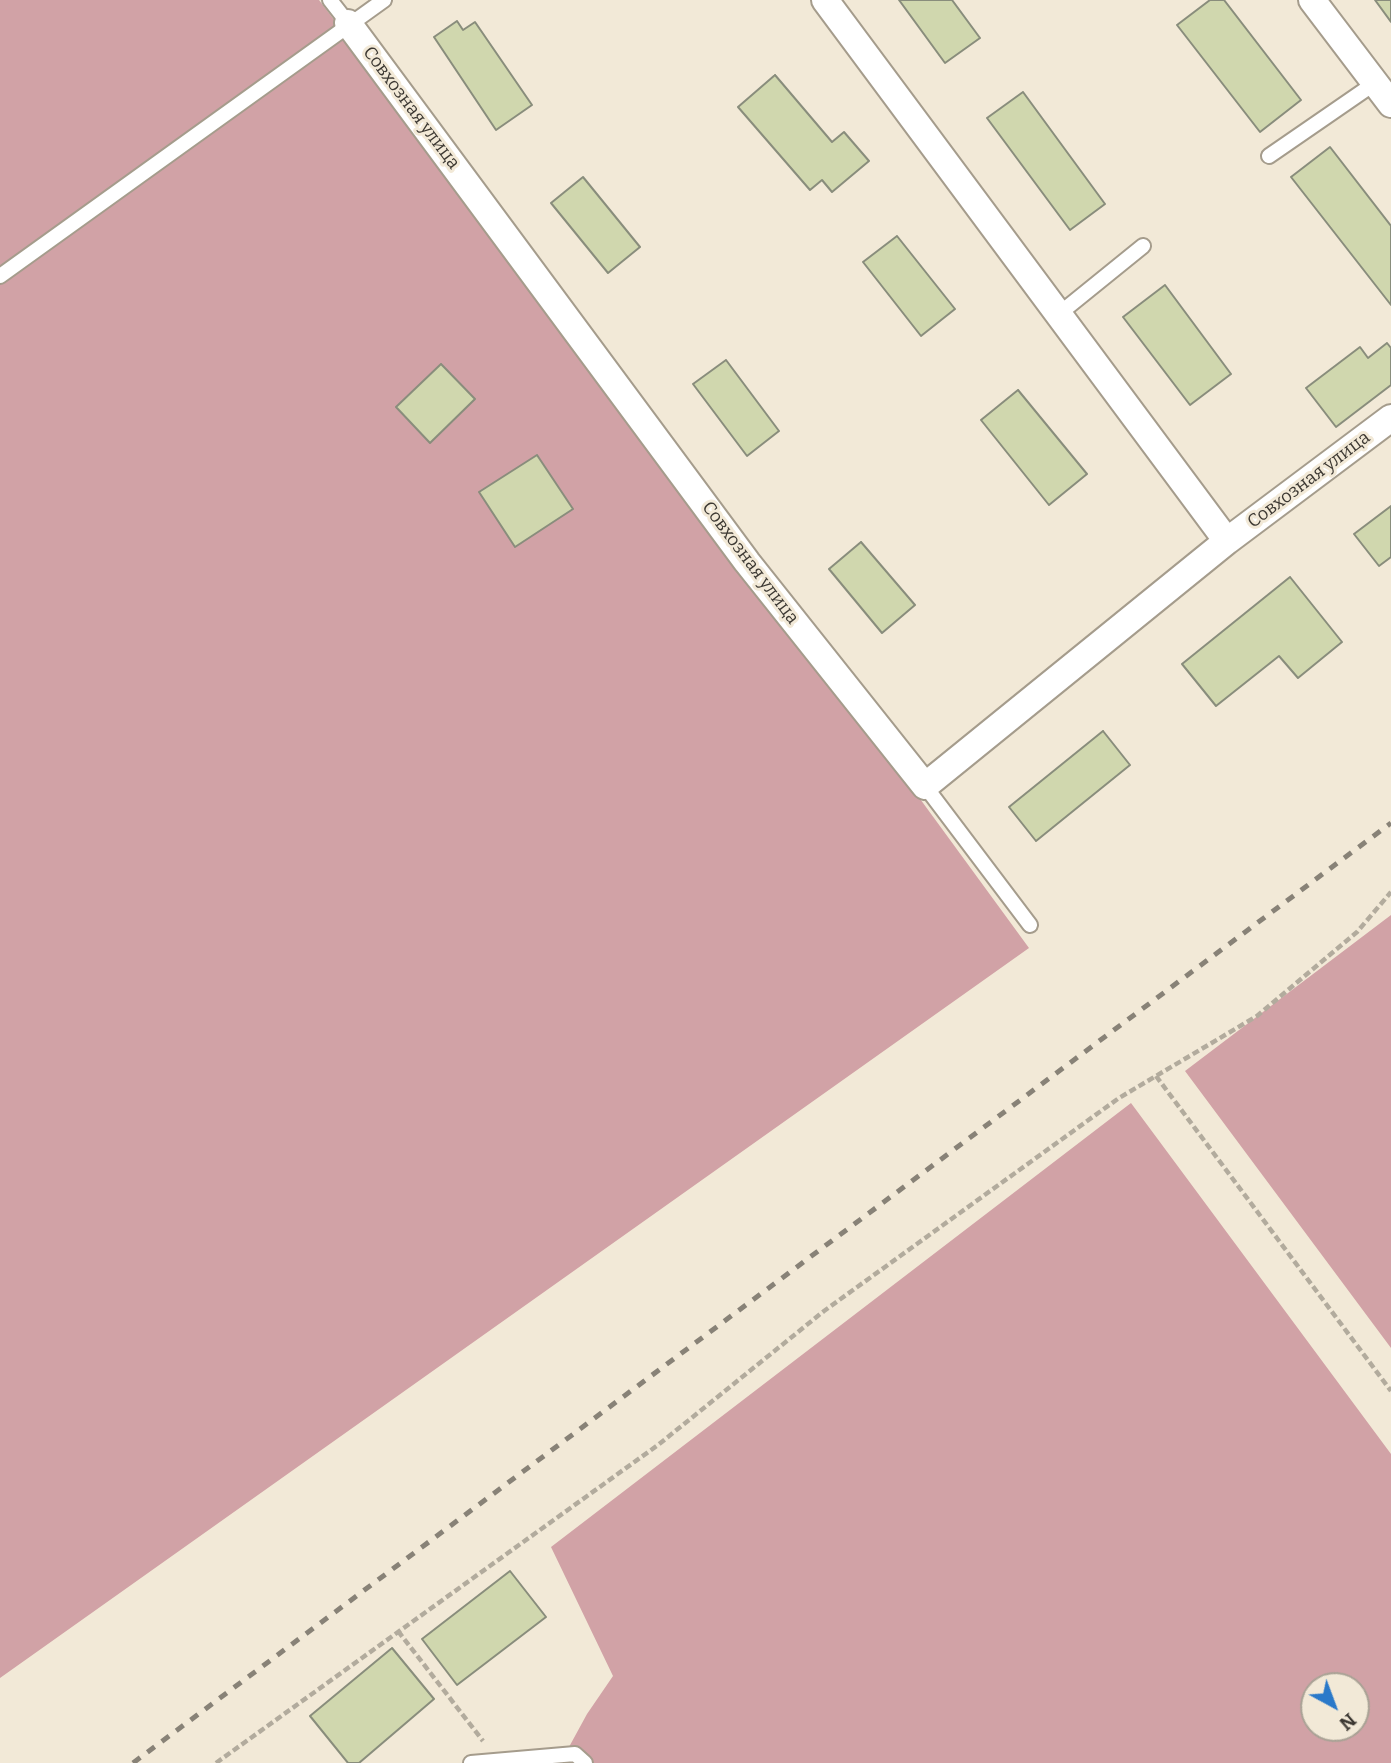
<!DOCTYPE html>
<meta charset="utf-8">
<style>
body{margin:0}
#map{position:relative;width:1391px;height:1763px;overflow:hidden;background:#f2e9d7;font-family:Bitter,serif}
canvas{display:block}
.north{position:absolute;left:1300px;top:1672px;width:70px;height:70px;box-sizing:border-box;background:#f2e9d7;border:2px solid #a9a295;border-radius:50%;rotate:139deg;font-size:19px;font-weight:700;line-height:28px;text-align:center;color:#3c3832}
.north::after{content:'';display:block;margin:auto;width:24px;height:32px;background:#2a79c9;clip-path:polygon(50% 0,100% 100%,50% 72%,0 100%)}
</style>
<div id="map">
<canvas width="1391" height="1763"></canvas>
<div class="north">N</div>
</div>
<script>
const c = document.querySelector('canvas').getContext('2d');
c.lineJoin = 'round';
function paint(path, color) { c.fillStyle = color; c.fill(path, 'evenodd'); }
const toPath = rows => new Path2D(rows.map(r => 'M' + r).join(''));
function strokePath(path, color, width, dash) { c.strokeStyle = color; c.lineWidth = width; c.lineCap = dash ? 'butt' : 'round'; c.setLineDash(dash || []); c.stroke(path); }
function drawText(font, color, halo, rows, align = 'center') {
  c.font = font + ' Bitter,serif'; c.lineWidth = 6; c.setLineDash([]); c.textBaseline = 'middle'; c.strokeStyle = halo; c.fillStyle = color; for (const [text, x, y, turn = 0] of rows) {
    c.save(); c.translate(x, y); c.rotate((+turn || 0) * Math.PI / 180); c.textAlign = isNaN(turn) ? turn : align; if (halo) c.strokeText(text, 0, 0); c.fillText(text, 0, 0); c.restore();
  }
}
const forest = toPath([
 [0,0,319,0,747,562,1029,948,0,1678],
 [1391,915,1391,1348,1185,1071],
 [1131,1103,1391,1454,1391,1763,471,1763,563,1758,587,1714,613,1676,551,1547],
 [1314,1686,1356,1686,1356,1728,1314,1728]
]);
const building = toPath([
 [899,0,952,0,980,38,945,63,899,0],
 [1210,0,1224,0,1301,100,1260,132,1177,25,1210,0],
 [1375,0,1391,0,1391,22,1375,0],
 [457,21,463,30,475,22,532,105,496,130,434,37,457,21],
 [775,75,832,142,844,132,869,161,832,192,822,180,810,190,738,107,775,75],
 [1023,92,1105,204,1070,230,987,118,1023,92],
 [1330,147,1391,226,1391,305,1291,177,1330,147],
 [583,177,640,247,608,273,551,203,583,177],
 [897,236,955,309,921,336,863,262,897,236],
 [1165,285,1231,374,1190,405,1123,317,1165,285],
 [1387,343,1391,348,1391,385,1336,427,1306,388,1360,347,1368,358,1387,343],
 [726,360,779,431,747,456,693,384,726,360],
 [441,364,475,399,430,443,396,407,441,364],
 [1018,390,1087,474,1049,505,981,420,1018,390],
 [537,455,573,509,515,547,479,492,537,455],
 [1391,506,1391,557,1379,566,1354,534,1391,506],
 [861,542,915,605,882,633,829,569,861,542],
 [1290,577,1342,642,1298,678,1279,656,1216,706,1182,664,1290,577],
 [1103,731,1130,765,1036,841,1009,807,1103,731],
 [510,1571,546,1617,457,1685,422,1639,510,1571],
 [392,1648,434,1699,359,1763,348,1763,310,1716,392,1648]
]);
const path = toPath([
 [1156,1076,1391,1391],
 [398,1631,483,1741],
 [216,1763,658,1445,824,1311,1119,1098,1257,1016,1357,932,1391,892]
]);
const lane = toPath([
 [330,0,348,23],
 [1269,156,1375,83],
 [0,276,384,0],
 [1059,314,1143,246],
 [925,786,1030,925],
 [471,1763,575,1754,585,1763]
]);
const street = toPath([
 [825,0,1227,541],
 [1312,0,1391,104],
 [348,23,747,562,925,786,1227,541,1391,418]
]);
const rail = toPath([
 [133,1763,1391,823]
]);
const streetNames = [
 ["Совхозная улица",411,108,53],
 ["Совхозная улица",1309,480,-37],
 ["Совхозная улица",750,563,53]
];
paint(forest, '#d1a2a6');
paint(building, '#d0d7ae');
strokePath(building, '#898d7c', 2);
strokePath(lane, '#a59c8c', 18);
strokePath(street, '#a59c8c', 30);
strokePath(path, '#b2ab9d', 4.5, [7, 3.5]);
strokePath(lane, '#fff', 14);
strokePath(street, '#fff', 26);
strokePath(rail, '#888277', 5, [9, 9]);
drawText('18px', '#3c3832', '#f2e9d7', streetNames);
</script>
